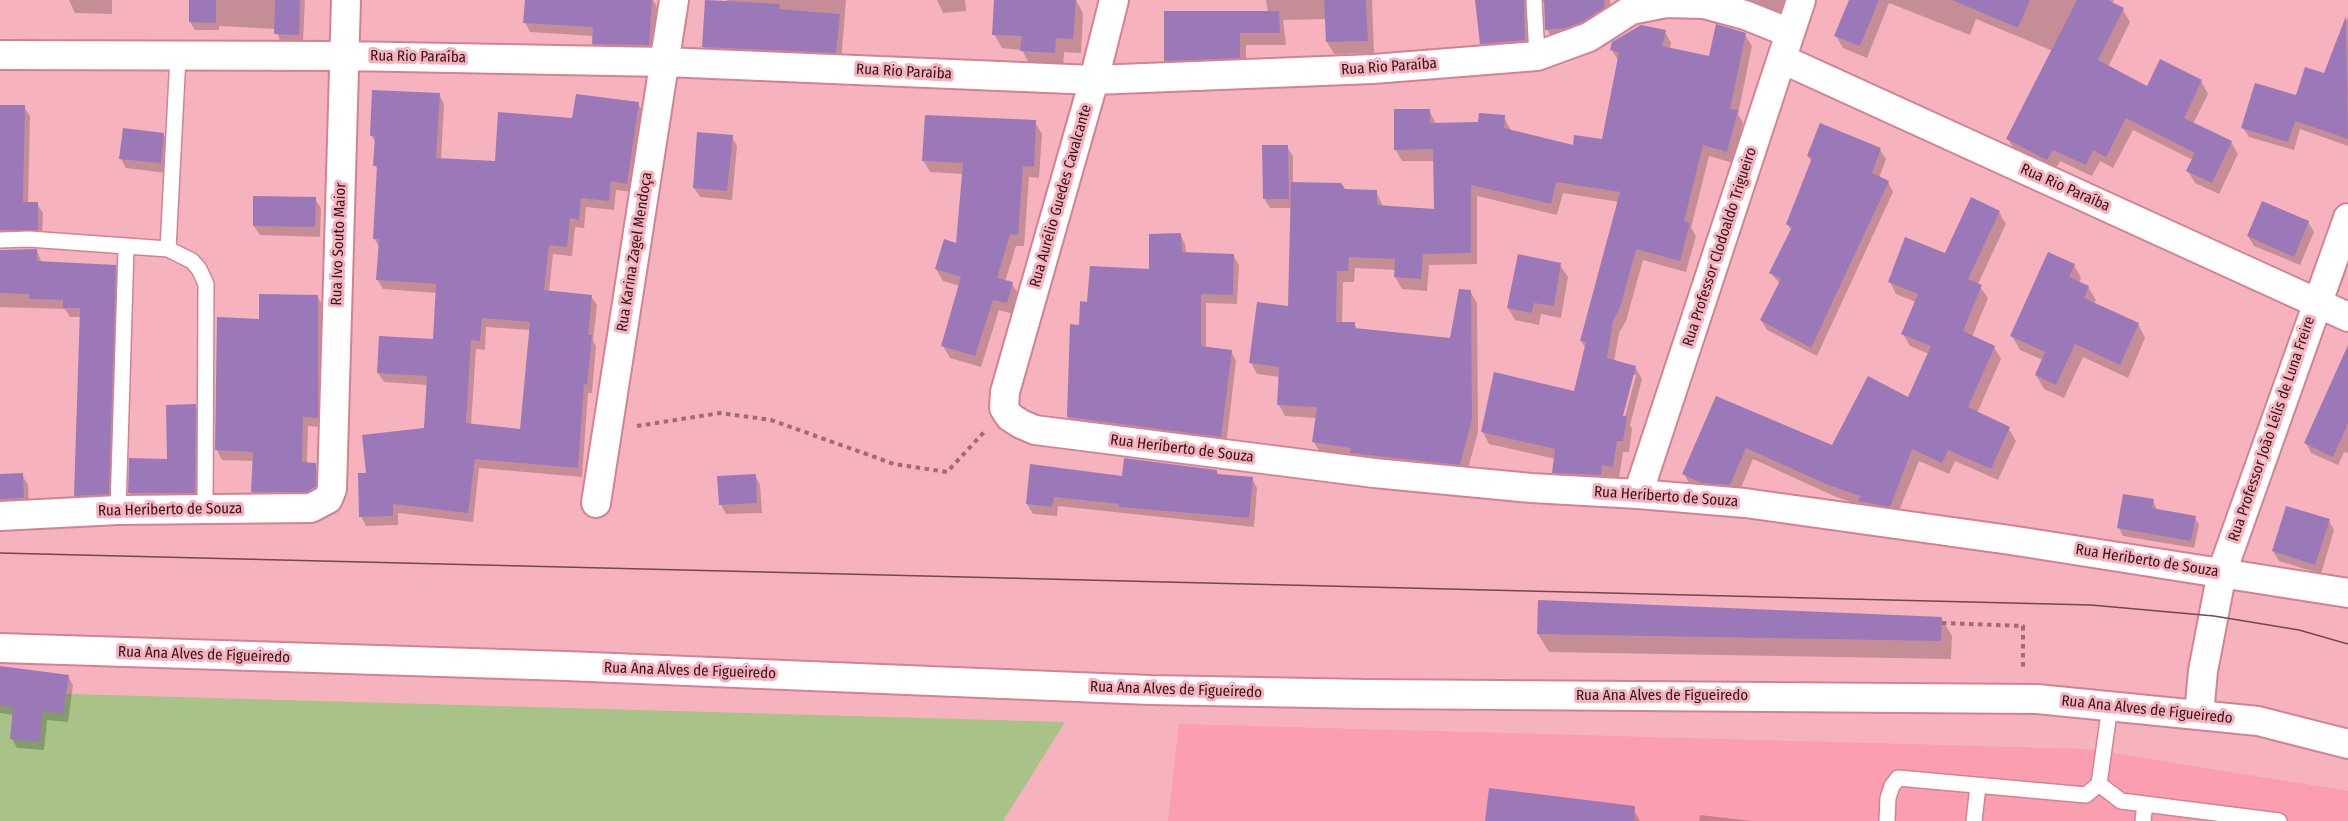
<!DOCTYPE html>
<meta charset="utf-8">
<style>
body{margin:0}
canvas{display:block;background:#f6b2bd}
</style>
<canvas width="2348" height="821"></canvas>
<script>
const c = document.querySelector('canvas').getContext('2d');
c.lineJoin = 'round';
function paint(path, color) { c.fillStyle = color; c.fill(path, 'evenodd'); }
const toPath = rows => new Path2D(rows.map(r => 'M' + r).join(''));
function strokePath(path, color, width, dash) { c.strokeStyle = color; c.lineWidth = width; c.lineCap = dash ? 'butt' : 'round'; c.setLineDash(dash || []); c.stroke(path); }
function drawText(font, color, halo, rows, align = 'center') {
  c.font = font + ' "Fira Sans Condensed",sans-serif'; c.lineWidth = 6; c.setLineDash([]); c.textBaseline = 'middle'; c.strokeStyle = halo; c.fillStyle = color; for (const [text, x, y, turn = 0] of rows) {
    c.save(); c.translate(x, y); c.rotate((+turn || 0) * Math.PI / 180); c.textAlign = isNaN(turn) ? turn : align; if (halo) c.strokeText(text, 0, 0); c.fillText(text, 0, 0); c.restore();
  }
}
const built = toPath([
 [1179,724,2089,749,2348,791,2348,821,1168,821]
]);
const green = toPath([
 [0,692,1065,722,1003,821,0,821]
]);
const shadow = toPath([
 [69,0,112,0,112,14,75,13],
 [191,0,305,0,303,42,280,41,276,29,219,26,219,30,195,30,190,22],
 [526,0,653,0,657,7,654,54,599,53,593,44,594,36,530,32,525,22],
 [727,0,846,0,841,62,709,56,704,47],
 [937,0,965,0,966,11,943,13],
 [996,0,1076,0,1083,13,1081,53,1064,52,1063,67,1030,65,1022,50,1002,48,994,34],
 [1266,0,1372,0,1374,53,1334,54,1327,42,1326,19,1283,20,1286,45,1246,45,1246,70,1172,72,1165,60,1268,12],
 [1479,0,1610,0,1611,20,1554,42,1547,29,1545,3,1540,2,1531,53,1488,56,1481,44],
 [1735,0,1789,0,1783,21],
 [1850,0,2114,0,2112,4,2123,10,2130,22,2108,67,2147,88,2201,81,2208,94,2193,124,2231,142,2238,154,2219,194,2195,183,2188,171,2193,160,2133,130,2113,168,2100,161,2092,176,2060,161,2055,171,2015,151,2008,139,2053,51,1976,19,1970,35,1889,3,1867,58,1843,48,1836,36],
 [2348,16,2348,146,2300,129,2294,150,2249,137,2243,128,2297,96,2325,75],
 [1665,32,1671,43,1670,50,1710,58,1745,35,1752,46,1738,114,1743,123,1733,163,1709,156,1691,228,1696,236,1686,272,1643,260,1626,321,1619,333,1614,362,1635,367,1642,379,1630,425,1632,429,1629,452,1623,452,1619,478,1609,476,1607,487,1560,484,1554,472,1556,459,1489,444,1483,432,1575,392,1586,349,1581,341,1619,202,1563,193,1557,215,1477,196,1477,264,1429,265,1427,291,1402,289,1395,277,1396,270,1355,268,1354,282,1343,282,1342,324,1354,324,1358,330,1452,340,1470,291,1477,303,1478,432,1466,476,1321,454,1314,442,1317,418,1285,416,1279,405,1280,377,1257,374,1251,363,1290,308,1292,208,1270,208,1264,198,1287,147,1293,156,1293,183,1344,190,1376,191,1383,207,1435,211,1435,161,1402,161,1395,149,1429,110,1436,124,1480,124,1504,117,1511,131,1574,147,1604,141,1619,62,1612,50],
 [1632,375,1636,375,1623,424,1620,423],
 [439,94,444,104,441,160,497,162,573,120,638,104,644,113,632,192,616,190,614,210,586,207,584,228,575,227,572,256,553,254,549,292,591,296,597,305,593,341,596,346,592,393,588,393,582,477,479,468,473,522,398,513,398,525,366,526,361,516,426,430,428,385,384,382,378,373,435,341,437,293,383,289,377,279,380,248,374,238,379,172,375,165,376,143,371,135],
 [486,327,530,330,522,430,471,425,476,349,485,350],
 [0,106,24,107,30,116,28,204,37,204,43,213,42,239,0,242],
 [1035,122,1042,134,1039,178,1029,177,1024,246,1016,246,1005,282,1012,284,1019,295,1013,314,999,310,981,367,950,358,943,346,960,286,943,281,936,269,958,245,963,174,930,172,923,160],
 [1821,125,1880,150,1886,159,1879,178,1888,182,1893,192,1817,356,1767,330,1761,320,1780,284,1771,273,1792,231,1787,224,1812,163,1808,156],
 [163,134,169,144,166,173,126,168,121,159],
 [732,137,737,146,732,200,700,197,694,188],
 [315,199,321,208,320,237,260,235,254,226],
 [1999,212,2006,224,1978,284,1988,298,1972,337,1994,347,2001,359,1977,413,2009,429,2016,441,1998,480,1955,461,1949,474,1919,461,1896,518,1834,496,1753,459,1737,497,1691,486,1684,474,1716,398,1832,447,1909,399,1929,354,1910,346,1903,334,1916,302,1896,294,1890,282,1946,255],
 [2308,222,2314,232,2300,265,2254,246,2248,236],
 [1180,234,1185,244,1186,253,1233,255,1239,265,1237,304,1206,303,1206,348,1231,351,1236,361,1226,446,1074,426,1068,417,1080,326,1089,303,1151,271],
 [0,251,37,251,42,263,115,267,120,276,113,503,81,505,75,495,81,317,70,317,65,309,0,307],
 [1560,265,1568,277,1561,318,1541,314,1539,325,1515,320,1508,308],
 [2074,265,2081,278,2079,283,2088,287,2096,300,2094,304,2138,324,2145,338,2128,378,2083,357,2064,398,2044,389,2036,375,2043,360,2020,350,2012,336],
 [317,296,323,306,322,427,308,426,307,464,315,464,321,474,320,497,258,501,253,492,254,461,222,460,217,450,260,320],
 [2348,375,2348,453,2344,452,2338,465,2311,453,2306,443],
 [195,406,200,415,200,502,135,503,130,493,131,460,168,460],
 [1216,471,1219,475,1252,478,1257,488,1254,527,1058,506,1057,516,1033,514,1027,504,1123,478],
 [22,475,28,485,29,508,0,512,0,476],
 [755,475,760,485,762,513,726,514,721,505],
 [2153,500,2157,510,2195,518,2199,525,2194,548,2123,536,2119,528],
 [2329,521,2334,530,2321,574,2279,561,2273,551],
 [1539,602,1941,618,1952,636,1951,659,1549,652,1538,634],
 [0,667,68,676,73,685,68,722,47,720,44,750,17,748,12,739,14,715,0,713],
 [1632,807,1640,821,1487,821],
 [1700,815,1752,821,1699,821]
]);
const building = toPath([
 [189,0,216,0,216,23,189,22],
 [275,0,300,0,299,35,274,34],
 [525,0,652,0,649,45,592,44,593,27,523,23],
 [705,0,780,4,779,9,840,14,836,53,702,47],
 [994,0,1076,0,1073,39,1056,38,1055,53,1020,51,1022,36,992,35],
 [1324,0,1366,0,1368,41,1326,42],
 [1475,0,1524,0,1525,40,1480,44],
 [1544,0,1604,0,1605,7,1582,22,1565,28,1545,30],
 [1849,0,1879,0,1860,46,1834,36],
 [1952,0,2030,0,2018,28],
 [2077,0,2108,0,2124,8,2098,60,2147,86,2160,59,2202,80,2184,118,2232,141,2212,183,2186,171,2195,153,2126,118,2106,157,2093,150,2086,165,2053,150,2047,160,2006,139],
 [1164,11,1279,11,1280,33,1240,33,1240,58,1164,61],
 [2346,16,2348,139,2295,121,2288,142,2241,128,2255,83,2296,95,2305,67,2324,73],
 [1716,24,1746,33,1730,109,1738,110,1727,152,1703,145,1684,221,1690,223,1680,261,1636,249,1620,308,1613,321,1607,358,1636,366,1623,416,1627,416,1623,441,1617,441,1613,467,1602,465,1601,475,1552,473,1555,449,1481,432,1494,372,1574,391,1586,342,1580,341,1620,192,1556,182,1551,204,1471,185,1471,253,1423,254,1421,279,1394,277,1395,259,1349,257,1348,271,1337,271,1336,322,1355,322,1355,328,1450,338,1459,289,1471,290,1472,419,1460,465,1350,453,1351,448,1312,442,1317,407,1277,405,1279,367,1249,363,1257,302,1288,306,1291,182,1341,183,1345,189,1377,190,1377,205,1434,209,1433,149,1394,150,1394,109,1430,109,1430,123,1478,122,1479,113,1505,115,1504,128,1573,145,1574,135,1602,139,1619,52,1610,50,1612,42,1641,25,1666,30,1662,46,1709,56],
 [372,90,440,93,436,158,495,161,498,112,572,118,576,94,639,102,627,184,611,181,609,201,581,198,579,220,570,218,567,247,549,245,544,290,592,295,588,335,592,335,587,385,584,384,578,468,475,459,468,513,393,504,393,516,359,517,358,473,366,473,362,435,424,428,427,376,377,373,379,336,433,339,436,284,376,280,379,239,373,239,377,166,373,166,375,136,370,136],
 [482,318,530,322,520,429,466,423,471,340,480,341],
 [0,105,25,105,23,202,38,202,38,230,0,230],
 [925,115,1036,120,1034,167,1023,166,1018,235,1010,234,997,278,1013,282,1007,303,993,300,975,356,941,346,961,277,935,269,944,239,956,243,963,163,922,161],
 [1820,123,1881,148,1872,173,1889,181,1811,348,1760,320,1781,279,1769,273,1792,227,1786,224,1812,158,1807,156],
 [123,128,164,133,161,163,119,159],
 [697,132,733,135,727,191,693,188],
 [1262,145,1288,145,1289,199,1263,199],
 [253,196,316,197,315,227,253,226],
 [1971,197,2000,211,1968,279,1982,285,1963,331,1995,346,1968,407,2010,427,1991,469,1948,450,1942,463,1912,449,1890,507,1858,501,1860,496,1826,484,1746,448,1730,485,1702,483,1682,474,1716,396,1832,445,1868,376,1908,397,1931,346,1901,334,1918,294,1888,282,1905,237,1945,253],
 [2262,201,2309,221,2294,257,2247,236],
 [1181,233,1182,252,1234,254,1233,295,1201,294,1201,346,1232,350,1221,437,1067,417,1070,324,1079,325,1080,301,1087,302,1090,266,1149,269,1149,234],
 [37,249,37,261,116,265,109,494,74,496,80,308,63,308,63,300,29,299,29,294,0,293,0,250],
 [2048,252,2075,264,2069,277,2089,286,2084,298,2139,323,2120,365,2075,344,2056,385,2035,375,2045,352,2010,336],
 [1518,254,1561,263,1554,306,1534,303,1532,313,1507,308],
 [259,294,318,295,318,418,303,417,302,462,316,463,316,486,307,492,251,492,253,452,215,450,217,317,259,319],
 [2348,345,2348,423,2333,457,2304,443],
 [196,404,195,493,128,493,129,458,167,459,166,405],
 [1124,458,1217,470,1217,474,1253,477,1249,518,1119,507,1119,504,1054,497,1052,507,1026,504,1030,464,1122,476],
 [23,473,24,498,0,499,0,474],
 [756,474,757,503,719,505,717,476],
 [2123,494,2154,499,2152,508,2196,516,2191,541,2117,528],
 [2286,506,2330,519,2315,565,2272,551],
 [1538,600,1942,617,1941,641,1537,634],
 [0,666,69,675,63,714,42,711,40,742,10,739,13,707,0,706],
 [1489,788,1635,806,1634,821,1485,821]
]);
const path = toPath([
 [637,426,720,413,771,420,894,464,947,472,986,430],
 [1942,623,2023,626,2023,670]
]);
const service = toPath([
 [1534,0,1537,56],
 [0,240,29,239,168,249,192,261,199,269,206,284,205,511],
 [168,249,178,56],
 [118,510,126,248],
 [2099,784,2121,801,2279,821],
 [1887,821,1888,798,1892,786,1898,778,2086,795,2099,784,2110,706],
 [1974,821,1978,786],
 [2143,821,2145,804]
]);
const minor = toPath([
 [1114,0,1094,80,1005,392,1004,408,1010,417,1021,424,1035,430,1374,473,1531,488,1638,494,1745,503,2010,540,2348,593],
 [0,55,344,56,665,62,1094,80,1373,69,1537,56,1589,37,1631,10,1666,3,1704,4,1745,15,1790,33],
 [1782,59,2348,317],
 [1638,494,1801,0],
 [596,503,674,0],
 [0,516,118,510,311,508,328,499,332,489,346,0],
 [0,648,566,666,1150,690,1367,694,2037,699,2258,721,2348,744],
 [2199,714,2203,671,2222,572,2348,218]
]);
const tram = toPath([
 [0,553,2091,605,2214,616,2299,630,2348,644]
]);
const streetNames = [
 ["Rua Rio Paraíba",418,57,1],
 ["Rua Rio Paraíba",1389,67,-4],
 ["Rua Rio Paraíba",904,72,3],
 ["Rua Rio Paraíba",2065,188,24],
 ["Rua Aurélio Guedes Cavalcante",1061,196,-74],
 ["Rua Ivo Souto Maior",339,244,-88],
 ["Rua Professor Clodoaldo Trigueiro",1720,247,-72],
 ["Rua Karina Zagel Mendoça",635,252,-81],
 ["Rua Professor João Lélis de Luna Freire",2272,429,-71],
 ["Rua Heriberto de Souza",1182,449,7],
 ["Rua Heriberto de Souza",1666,497,4],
 ["Rua Heriberto de Souza",170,510,-1],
 ["Rua Heriberto de Souza",2147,561,9],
 ["Rua Ana Alves de Figueiredo",204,655,2],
 ["Rua Ana Alves de Figueiredo",690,671,2],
 ["Rua Ana Alves de Figueiredo",1176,690,2],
 ["Rua Ana Alves de Figueiredo",1662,696],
 ["Rua Ana Alves de Figueiredo",2147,710,6]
];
paint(built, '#fb9fb0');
paint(green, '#a8c288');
paint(shadow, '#0003');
paint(building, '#9b79b9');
strokePath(service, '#d38291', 18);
strokePath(minor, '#d38291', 32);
strokePath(path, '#9f6b74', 4, [4.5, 4.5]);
strokePath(service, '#fff', 15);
strokePath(minor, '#fff', 28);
strokePath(tram, '#734850', 1.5);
drawText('15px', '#33141b', '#f6b2bd', streetNames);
</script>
